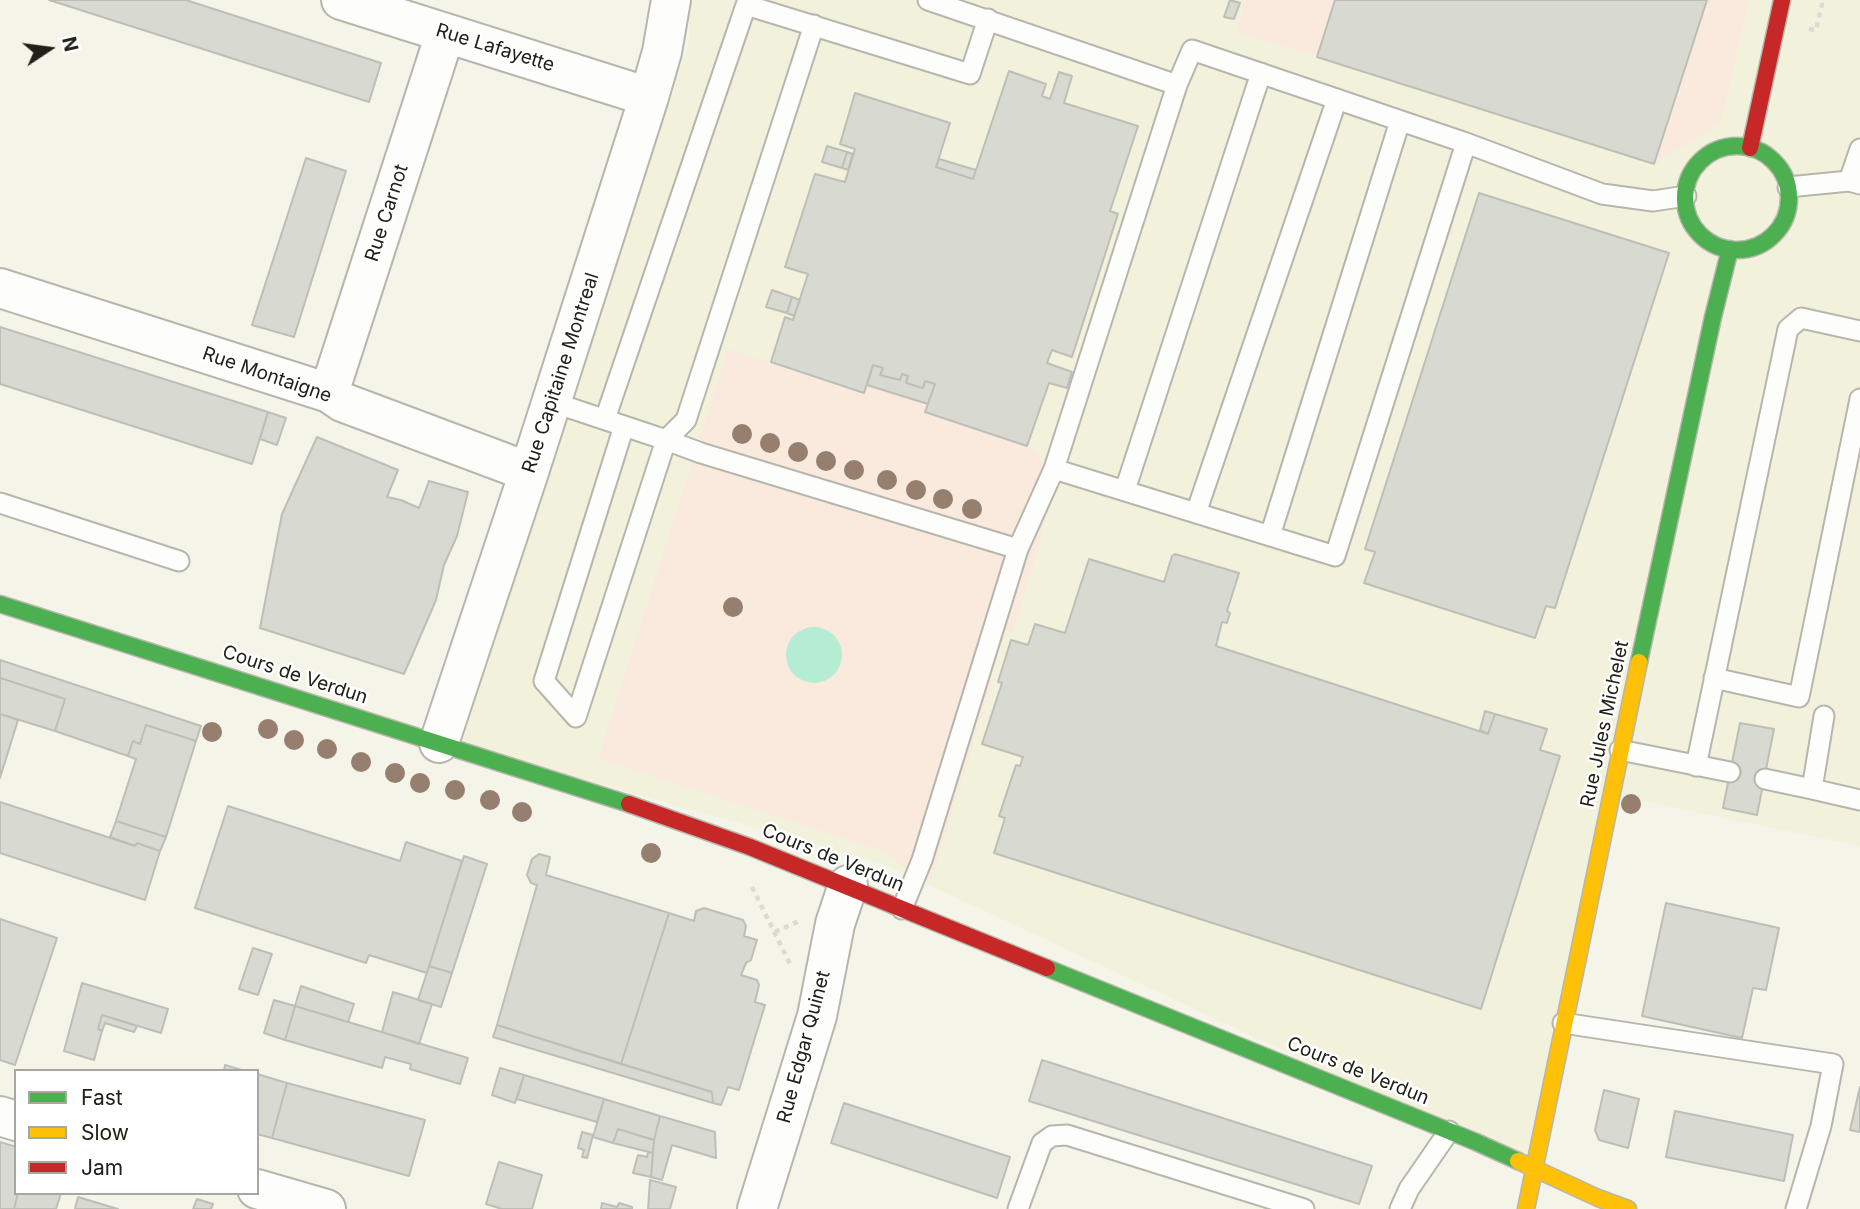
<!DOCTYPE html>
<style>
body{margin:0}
#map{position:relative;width:1860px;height:1209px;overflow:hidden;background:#f4f4e8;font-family:Inter,sans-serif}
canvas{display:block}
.legend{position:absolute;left:14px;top:1069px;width:245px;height:126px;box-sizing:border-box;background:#fff;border:2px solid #a6a6a3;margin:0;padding:9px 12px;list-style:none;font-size:21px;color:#202018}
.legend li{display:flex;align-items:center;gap:14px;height:35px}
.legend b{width:35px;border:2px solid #a6a6a3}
.north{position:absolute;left:14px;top:14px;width:70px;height:70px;-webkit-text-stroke:5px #fff;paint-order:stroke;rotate:77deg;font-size:19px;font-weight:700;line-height:28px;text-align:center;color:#202018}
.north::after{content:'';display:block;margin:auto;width:24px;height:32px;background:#202018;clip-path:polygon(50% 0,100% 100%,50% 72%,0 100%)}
</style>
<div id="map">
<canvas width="1860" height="1209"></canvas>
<ul class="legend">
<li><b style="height:9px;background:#4caf50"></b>Fast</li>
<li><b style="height:9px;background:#ffc107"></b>Slow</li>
<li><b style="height:9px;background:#c62828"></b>Jam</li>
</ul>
<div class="north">N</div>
</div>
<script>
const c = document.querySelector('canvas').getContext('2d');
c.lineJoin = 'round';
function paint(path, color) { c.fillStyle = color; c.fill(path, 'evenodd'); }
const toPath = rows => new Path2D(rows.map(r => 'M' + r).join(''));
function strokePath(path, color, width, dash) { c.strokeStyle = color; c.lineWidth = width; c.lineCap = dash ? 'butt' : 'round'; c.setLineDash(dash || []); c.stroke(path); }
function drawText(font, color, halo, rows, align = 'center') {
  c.font = font + ' Inter,sans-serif'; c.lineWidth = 5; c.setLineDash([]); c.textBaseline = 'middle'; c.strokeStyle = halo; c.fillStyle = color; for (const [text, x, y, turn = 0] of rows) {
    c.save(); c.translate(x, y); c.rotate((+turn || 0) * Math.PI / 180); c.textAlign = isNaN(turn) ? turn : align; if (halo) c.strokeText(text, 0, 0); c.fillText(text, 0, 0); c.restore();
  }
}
const built = toPath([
 [690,0,1860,0,1860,846,1613,795,1534,1168,882,863,461,745,689,42]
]);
const green = toPath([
 [1246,0,1335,0,1317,57,1236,32],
 [1707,0,1749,0,1721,123,1654,164],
 [728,349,863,393,867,385,928,404,925,412,1040,451,1038,460,1062,467,1013,633,1003,630,987,677,993,679,931,881,899,865,896,860,887,853,598,758]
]);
const water = toPath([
 '786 655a28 28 0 1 1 56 0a28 28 0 1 1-56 0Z'
]);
const building = toPath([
 [49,0,186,0,381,63,369,102,49,0],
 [1230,0,1240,3,1234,19,1224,17,1230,0],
 [1335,0,1707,0,1654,164,1317,57,1335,0],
 [1009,71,1046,84,1042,96,1050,99,1059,72,1072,76,1064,103,1138,126,1110,211,1118,214,1072,357,1052,350,1047,363,1072,372,1067,388,1049,383,1027,446,925,412,935,384,925,381,923,388,906,383,908,376,902,374,900,380,880,375,883,368,873,365,864,393,771,362,785,317,793,320,808,274,785,267,815,174,845,182,855,149,840,144,855,93,950,123,936,167,973,179,1009,71],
 [827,146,847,152,842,168,822,162,827,146],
 [847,152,853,154,848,170,842,168,847,152],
 [306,158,346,171,294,337,252,325,306,158],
 [939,159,976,170,973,179,936,167,939,159],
 [1479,193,1669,253,1555,608,1546,606,1535,638,1364,583,1375,552,1365,549,1479,193],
 [772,290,792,297,787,313,766,307,772,290],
 [792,297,800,300,794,316,787,313,792,297],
 [0,327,268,412,252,464,0,384,0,327],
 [873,365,883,368,880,375,900,380,902,374,908,376,906,383,923,388,925,381,935,384,928,404,867,385,873,365],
 [268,412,286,418,277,445,260,439,268,412],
 [317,437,398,470,387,497,401,500,419,508,429,481,468,492,457,536,444,565,436,600,404,674,260,628,282,514,317,437],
 [1175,554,1239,573,1227,611,1230,613,1227,623,1222,622,1216,646,1488,734,1495,714,1547,729,1540,750,1560,756,1481,1009,994,853,1005,818,999,816,1016,765,1020,766,1023,757,982,744,1002,683,998,682,1011,640,1028,645,1035,624,1065,633,1089,559,1164,582,1172,556,1175,554],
 [0,660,201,726,196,741,146,725,140,744,133,741,128,756,55,731,65,699,0,678,0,660],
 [0,678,65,699,55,731,0,714,0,678],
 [1485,711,1495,714,1488,734,1480,730,1485,711],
 [0,714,18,720,0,778,0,714],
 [1740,723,1774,729,1757,815,1723,808,1740,723],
 [146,725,196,741,166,837,116,821,136,759,128,756,133,741,140,744,146,725],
 [0,802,135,846,137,843,160,851,145,900,0,853,0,802],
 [228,806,400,861,406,842,462,861,427,973,369,955,366,963,195,908,228,806],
 [116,821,166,837,160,851,137,843,135,846,110,837,116,821],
 [539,854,550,857,546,875,669,913,621,1064,497,1025,537,885,531,883,527,875,532,859,539,854],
 [464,856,487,864,452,973,429,966,464,856],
 [1666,903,1779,928,1766,990,1753,988,1742,1038,1642,1016,1666,903],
 [704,908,743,920,746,926,744,936,757,940,751,960,746,963,741,975,757,980,759,985,755,1002,765,1005,739,1090,728,1087,721,1105,713,1103,712,1092,621,1064,669,913,694,921,696,911,704,908],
 [0,919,57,938,15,1065,0,1060,0,919],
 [253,948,272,954,258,995,239,989,253,948],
 [429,966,452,973,441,1007,418,1000,429,966],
 [82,983,168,1009,161,1033,102,1015,98,1029,102,1031,94,1060,64,1051,82,983],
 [301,986,354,1004,348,1022,295,1006,301,986],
 [393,992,432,1004,419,1044,382,1032,393,992],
 [274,1000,295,1006,285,1040,264,1033,274,1000],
 [295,1006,468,1058,460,1084,410,1069,411,1064,385,1057,382,1068,285,1040,295,1006],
 [102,1015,137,1026,134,1032,105,1023,102,1031,98,1029,102,1015],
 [497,1025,712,1092,713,1103,493,1037,497,1025],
 [1042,1060,1372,1166,1359,1204,1029,1101,1042,1060],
 [225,1065,245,1071,224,1071,225,1065],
 [500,1068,524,1075,515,1103,492,1095,500,1068],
 [257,1074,287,1083,272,1138,257,1134,257,1074],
 [524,1075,604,1099,597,1122,517,1099,524,1075],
 [287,1083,425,1120,409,1176,272,1138,287,1083],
 [1860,1087,1860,1132,1850,1130,1860,1087],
 [1604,1090,1639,1099,1628,1148,1599,1140,1595,1130,1604,1090],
 [604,1099,660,1116,654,1140,618,1129,613,1143,593,1137,604,1099],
 [844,1103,1010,1157,997,1198,831,1143,844,1103],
 [1675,1111,1793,1135,1784,1181,1666,1157,1675,1111],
 [660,1116,715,1132,716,1158,672,1145,662,1180,651,1177,654,1140,660,1116],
 [618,1129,654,1140,653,1153,613,1143,618,1129],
 [582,1132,593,1135,587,1158,582,1157,584,1150,578,1148,582,1132],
 [0,1142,16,1147,16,1193,18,1193,14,1209,0,1209,0,1142],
 [648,1152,653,1153,651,1177,633,1173,638,1155,647,1157,648,1152],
 [499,1162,542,1175,532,1209,502,1209,486,1204,499,1162],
 [650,1180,676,1187,670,1209,648,1209,650,1180],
 [18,1193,61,1193,56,1209,14,1209,18,1193],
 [78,1197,118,1209,75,1209,78,1197],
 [197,1199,213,1204,211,1209,193,1209,197,1199],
 [602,1203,617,1207,619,1203,632,1207,632,1209,601,1209,602,1203]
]);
const path = toPath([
 [1809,29,1816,30,1823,0],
 [752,887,790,964],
 [775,932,799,921]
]);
const lane = toPath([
 [928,0,1177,85,1192,50,1466,143,1602,194,1653,201,1686,196],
 [1177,85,1054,469,1335,556,1466,143],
 [1849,181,1860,149],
 [1788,187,1849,181,1860,184],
 [552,402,666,440,686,420,814,25],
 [605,419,746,5,970,74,988,19],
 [624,426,544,681,576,717,666,440,701,453,1018,549,922,860,902,909],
 [1125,490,1261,73],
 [0,503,179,561],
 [1196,513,1337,99],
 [1270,536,1400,121],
 [1018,549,1054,469],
 [1714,678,1799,697,1860,399],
 [1824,716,1812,789,1860,800],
 [1620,750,1730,772],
 [1696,766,1788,329,1801,318,1860,331],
 [1765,779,1812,789],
 [1563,1023,1833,1064,1821,1126,1796,1209],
 [1018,1209,1042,1143,1052,1136,1067,1135,1304,1209],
 [1400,1209,1409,1189,1449,1131]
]);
const street = toPath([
 [341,0,649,97],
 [0,288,329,393,342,402,529,472],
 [329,393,445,34],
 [439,743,529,472,649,97,662,52,671,0],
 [0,1116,16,1121],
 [257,1189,326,1209],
 [757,1209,817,1016,835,924,848,885]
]);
const fast = toPath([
 '1685 198a52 52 0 1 1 104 0a52 52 0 1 1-104 0Z',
 [0,604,629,804],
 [1639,662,1713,317,1730,249],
 [1047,968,1476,1142,1518,1161]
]);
const slow = toPath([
 [1518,1161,1598,1198,1628,1209],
 [1526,1209,1639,662]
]);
const jam = toPath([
 [1750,148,1782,0],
 [629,804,750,847,1047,968]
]);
const trees = [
 [742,434],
 [770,443],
 [798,452],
 [826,461],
 [854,470],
 [887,480],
 [916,490],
 [943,499],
 [972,509],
 [733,607],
 [268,729],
 [212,732],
 [294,740],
 [327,749],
 [361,762],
 [395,773],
 [420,783],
 [455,790],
 [490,800],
 [1631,804],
 [522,812],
 [651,853]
];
const streetNames = [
 ["Rue Lafayette",495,48,17],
 ["Rue Carnot",387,213,-72],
 ["Rue Capitaine Montreal",561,373,-72],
 ["Rue Montaigne",267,375,19],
 ["Cours de Verdun",295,675,18],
 ["Rue Jules Michelet",1605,724,-78],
 ["Cours de Verdun",833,858,22],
 ["Rue Edgar Quinet",804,1047,-75],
 ["Cours de Verdun",1358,1071,22]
];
paint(built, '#f2f2dc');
paint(green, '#faeade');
paint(water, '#b4ecd4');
paint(building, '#d8dad1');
strokePath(building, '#bdbfb7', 2);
strokePath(lane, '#b6b6ad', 23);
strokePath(street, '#b6b6ad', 42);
strokePath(fast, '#b6b6ad', 19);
strokePath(slow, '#b6b6ad', 19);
strokePath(jam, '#b6b6ad', 19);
strokePath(path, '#dadad6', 4.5, [5, 5]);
strokePath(lane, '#fdfdfc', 19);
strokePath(street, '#fdfdfc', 38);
strokePath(fast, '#4caf50', 16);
strokePath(slow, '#ffc107', 16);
strokePath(jam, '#c62828', 16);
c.fillStyle = '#967f6e';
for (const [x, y] of trees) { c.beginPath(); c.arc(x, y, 10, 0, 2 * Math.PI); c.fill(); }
drawText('19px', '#202018', '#fff', streetNames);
</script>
